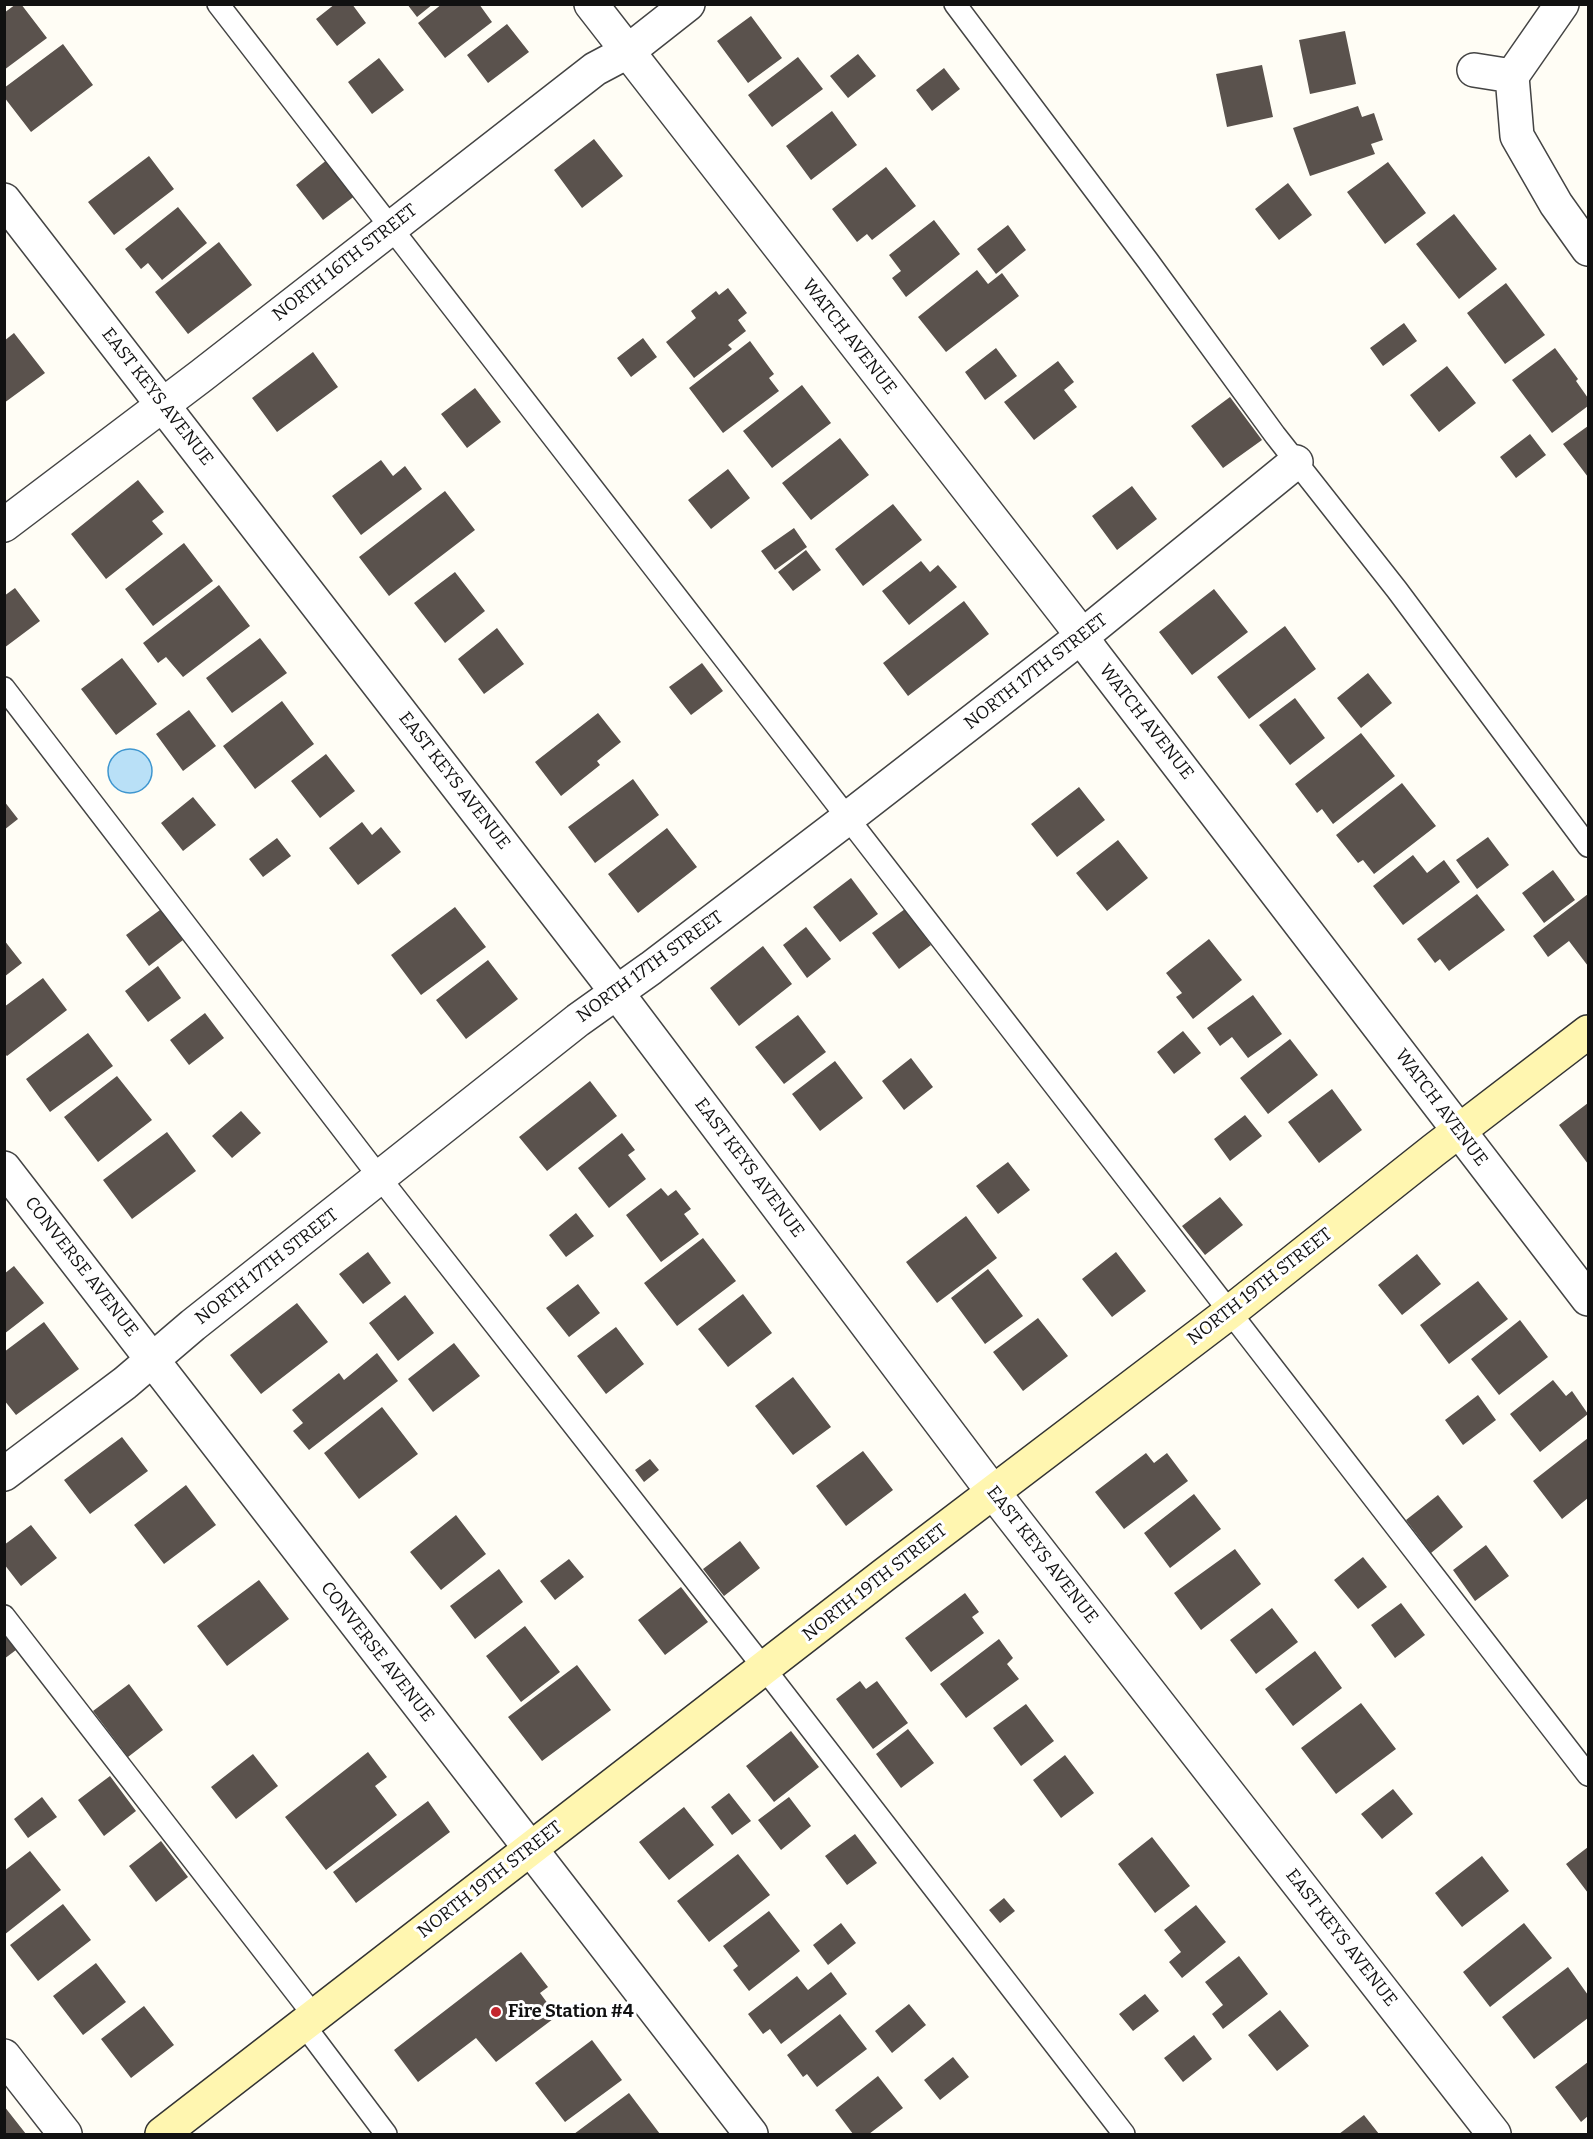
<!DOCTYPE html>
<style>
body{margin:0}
#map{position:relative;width:1593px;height:2139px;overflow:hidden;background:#fffdf5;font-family:Bitter,serif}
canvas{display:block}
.frame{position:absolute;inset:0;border:6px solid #111;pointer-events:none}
</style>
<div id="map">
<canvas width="1593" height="2139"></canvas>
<div class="frame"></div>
</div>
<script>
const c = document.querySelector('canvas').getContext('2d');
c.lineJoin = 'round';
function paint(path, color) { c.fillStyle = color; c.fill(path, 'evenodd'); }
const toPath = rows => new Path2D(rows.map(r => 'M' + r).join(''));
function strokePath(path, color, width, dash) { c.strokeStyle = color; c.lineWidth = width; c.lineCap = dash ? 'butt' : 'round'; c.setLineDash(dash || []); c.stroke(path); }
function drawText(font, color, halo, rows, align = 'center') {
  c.font = font + ' Bitter,serif'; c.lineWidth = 6; c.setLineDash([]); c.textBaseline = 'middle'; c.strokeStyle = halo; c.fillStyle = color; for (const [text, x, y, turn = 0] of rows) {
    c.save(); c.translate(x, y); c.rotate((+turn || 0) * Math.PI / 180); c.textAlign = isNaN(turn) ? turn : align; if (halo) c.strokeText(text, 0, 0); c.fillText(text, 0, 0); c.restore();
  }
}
const water = toPath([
 '108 771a22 22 0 1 1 44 0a22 22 0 1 1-44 0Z'
]);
const building = toPath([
 [16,4,21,4,47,38,4,70,4,13],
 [335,4,352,4,366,23,337,46,316,19],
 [407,4,433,4,417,17],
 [442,4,479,4,492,22,445,58,418,23],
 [751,16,782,58,748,83,717,41],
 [507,24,529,52,488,83,467,55],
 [1345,31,1356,84,1310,94,1299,40],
 [63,44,93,85,31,132,4,97,4,88],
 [858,54,876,76,848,98,830,76],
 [798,57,823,89,772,127,748,95],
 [379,58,404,90,372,114,348,82],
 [1262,65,1273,117,1227,127,1216,74],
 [944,68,960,89,932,111,916,90],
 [1358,106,1362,117,1374,113,1383,140,1371,144,1375,154,1310,176,1293,128],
 [832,111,857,145,811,180,786,146],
 [594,139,623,176,582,208,554,170],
 [149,156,174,189,114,235,88,202],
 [328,159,356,195,323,220,296,185],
 [1388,162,1426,213,1385,244,1347,192],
 [886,167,916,206,872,240,867,234,857,242,832,209],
 [1288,183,1312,215,1279,240,1255,209],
 [178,207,207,243,162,280,148,263,141,269,125,249],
 [1454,214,1497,269,1459,299,1416,244],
 [934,220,960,254,906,297,892,278,901,271,889,255],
 [1008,225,1026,250,996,274,977,249],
 [219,242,252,285,188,334,155,292],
 [977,270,988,284,1002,273,1019,296,946,352,918,317],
 [1506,283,1545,335,1505,364,1467,313],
 [728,288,747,313,738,320,746,331,728,345,732,349,694,378,666,342,696,318,691,311,716,291,719,295],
 [1404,323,1417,341,1383,366,1370,348],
 [14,333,45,373,4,403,4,341],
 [643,338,657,357,631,377,617,358],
 [750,341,774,374,769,378,779,391,723,433,689,388],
 [996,348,1017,376,985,400,965,372],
 [1555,348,1578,379,1576,381,1588,398,1588,406,1552,433,1512,380],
 [313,352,338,387,277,432,252,398],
 [1058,361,1074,382,1064,390,1077,407,1034,440,1004,402],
 [1447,366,1476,403,1439,432,1410,395],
 [802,385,831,423,772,468,743,431],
 [475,388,501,422,467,448,441,414],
 [1230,397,1262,440,1223,468,1191,426],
 [1588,426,1588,477,1563,444],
 [1530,434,1546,455,1516,478,1500,457],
 [840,438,869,475,811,520,782,483],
 [381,460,393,476,405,466,422,489,361,535,332,496],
 [728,469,750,498,711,529,688,500],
 [138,480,164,512,152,521,163,534,106,579,71,534],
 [1132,486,1157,519,1117,550,1092,516],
 [445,491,475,530,389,596,359,557],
 [893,504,922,540,863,586,835,549],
 [794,528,807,547,775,570,761,551],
 [184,543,213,581,153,626,125,589],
 [806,550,821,570,793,591,778,572],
 [921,561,930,572,938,565,957,587,909,625,882,591],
 [455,572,485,611,445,643,414,603],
 [219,585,250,626,183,677,166,657,158,663,143,643],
 [15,588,40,621,4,648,4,596],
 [1214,589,1248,632,1192,675,1159,632],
 [964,601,989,634,908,696,883,663],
 [1285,626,1316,669,1249,719,1217,677],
 [497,628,524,664,484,694,458,659],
 [260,638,287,673,232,713,206,678],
 [122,658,157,704,116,735,81,689],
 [702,663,723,691,691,715,669,687],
 [1368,673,1392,703,1361,728,1337,698],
 [1295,698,1325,738,1290,765,1259,725],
 [282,701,314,744,255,789,223,746],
 [189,710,216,746,183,771,156,734],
 [598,713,621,742,597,761,600,765,561,796,535,762],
 [1361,733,1395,776,1333,824,1322,809,1317,813,1295,784],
 [326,754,355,791,320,818,291,781],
 [633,779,659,815,595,863,568,827],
 [1402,783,1436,826,1374,874,1363,860,1358,863,1336,835],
 [1079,787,1105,820,1057,857,1031,824],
 [193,797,216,825,183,851,161,823],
 [4,801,18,819,4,830],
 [362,822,372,835,381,827,401,852,358,885,329,848],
 [667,828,697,867,638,913,608,874],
 [1488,837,1509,865,1477,889,1456,860],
 [277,838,291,856,263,877,249,859],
 [1118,840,1148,878,1107,911,1076,873],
 [1413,855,1427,873,1444,860,1460,882,1403,925,1373,886],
 [1553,870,1575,900,1544,923,1522,893],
 [851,878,878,914,840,942,813,907],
 [1477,894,1505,930,1449,971,1440,959,1435,963,1417,939],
 [1588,894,1588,966,1569,941,1548,957,1533,936],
 [455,907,486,947,421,995,391,955],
 [905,909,931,945,899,969,872,933],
 [160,910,183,940,149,966,126,935],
 [806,927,831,959,807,978,783,945],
 [1209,939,1242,980,1193,1019,1176,997,1182,993,1166,973],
 [4,940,22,963,4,977],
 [763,946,792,984,739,1026,710,988],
 [488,960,518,999,466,1039,436,1000],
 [158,966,181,998,148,1022,125,991],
 [43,978,67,1010,7,1056,4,1053,4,1007],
 [1253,995,1282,1034,1248,1058,1232,1037,1220,1046,1207,1028],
 [205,1013,224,1038,189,1065,170,1040],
 [798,1015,826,1052,784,1084,755,1047],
 [1183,1031,1201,1053,1174,1074,1157,1052],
 [88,1033,113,1066,50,1112,26,1079],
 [1290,1039,1318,1075,1268,1114,1240,1078],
 [911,1058,933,1087,904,1110,882,1081],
 [835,1061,863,1098,820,1131,792,1094],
 [117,1076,152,1120,98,1162,64,1117],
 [590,1081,617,1116,547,1171,519,1137],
 [1332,1089,1362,1130,1319,1163,1288,1122],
 [1588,1103,1588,1164,1559,1125],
 [241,1111,261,1133,232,1158,212,1136],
 [1245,1115,1262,1136,1230,1161,1214,1139],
 [167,1132,196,1171,132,1219,103,1180],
 [622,1133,635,1150,628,1155,646,1179,609,1208,578,1168],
 [1008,1162,1030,1190,998,1214,976,1186],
 [661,1188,668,1196,676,1190,691,1209,684,1214,699,1234,661,1262,626,1215],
 [1220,1197,1243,1225,1205,1255,1182,1226],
 [576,1213,594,1236,566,1257,549,1235],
 [966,1216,997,1258,937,1303,906,1262],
 [703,1238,736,1281,677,1326,644,1283],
 [368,1252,391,1283,363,1304,339,1274],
 [1116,1252,1146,1291,1112,1317,1082,1279],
 [1417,1254,1441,1284,1402,1315,1378,1285],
 [14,1266,44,1303,4,1334,4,1274],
 [988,1269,1023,1316,985,1344,951,1298],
 [1478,1281,1508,1319,1449,1364,1420,1325],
 [578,1284,600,1313,569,1337,546,1308],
 [743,1294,772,1333,728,1367,698,1329],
 [405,1295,434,1333,398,1361,369,1323],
 [297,1303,328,1342,261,1394,230,1355],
 [1038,1318,1068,1356,1023,1391,993,1352],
 [1520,1320,1548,1357,1499,1395,1471,1359],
 [44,1322,79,1369,16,1415,4,1400,4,1352],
 [616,1327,644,1364,606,1394,577,1356],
 [454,1343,480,1376,433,1412,408,1379],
 [377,1353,398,1381,309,1450,293,1431,303,1423,292,1410,339,1373,344,1380],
 [793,1377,831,1427,793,1455,755,1406],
 [1553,1380,1566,1396,1572,1391,1588,1414,1540,1452,1510,1414],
 [1478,1395,1496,1420,1463,1445,1445,1420],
 [382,1407,418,1454,359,1499,324,1453],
 [122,1437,148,1471,90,1514,64,1480],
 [1588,1438,1588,1498,1562,1519,1533,1481],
 [863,1451,893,1490,846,1526,816,1486],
 [1146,1453,1154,1463,1167,1453,1188,1481,1124,1529,1095,1492],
 [650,1459,659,1470,644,1482,635,1470],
 [186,1485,216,1525,164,1564,134,1525],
 [1194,1494,1221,1529,1170,1568,1144,1533],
 [1438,1495,1463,1527,1431,1553,1406,1520],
 [456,1515,486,1554,441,1590,410,1552],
 [31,1525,57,1558,21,1586,4,1564,4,1545],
 [740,1541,760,1568,724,1596,703,1569],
 [1486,1545,1509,1576,1475,1601,1453,1570],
 [1235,1549,1261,1584,1201,1630,1174,1593],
 [1363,1557,1387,1587,1358,1609,1334,1580],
 [569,1559,584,1577,555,1600,540,1581],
 [499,1569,523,1602,475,1639,450,1606],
 [259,1580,289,1619,227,1666,197,1626],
 [681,1587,708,1622,665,1655,638,1620],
 [965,1593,979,1612,972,1617,984,1633,931,1672,905,1638],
 [1401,1603,1425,1635,1395,1658,1371,1625],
 [1272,1608,1298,1642,1256,1674,1230,1640],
 [525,1626,560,1672,521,1702,486,1656],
 [4,1634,16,1650,4,1659],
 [999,1639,1013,1658,1007,1664,1019,1679,966,1718,940,1684],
 [1315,1651,1342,1688,1293,1726,1265,1689],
 [577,1665,611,1710,542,1761,508,1717],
 [860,1681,866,1689,877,1681,908,1723,873,1749,836,1699],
 [129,1684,163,1730,128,1757,93,1711],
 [1361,1703,1396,1749,1336,1794,1301,1748],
 [1026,1704,1054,1741,1021,1766,993,1728],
 [908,1729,934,1763,901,1788,876,1754],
 [791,1731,819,1767,774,1802,746,1766],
 [368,1752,387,1777,375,1786,397,1815,326,1870,285,1817],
 [253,1754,278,1786,236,1819,211,1787],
 [1065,1755,1094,1793,1061,1818,1033,1780],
 [110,1776,136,1811,104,1836,78,1800],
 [1393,1789,1413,1814,1382,1839,1361,1814],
 [729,1793,751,1821,732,1835,711,1807],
 [42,1797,57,1817,28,1838,14,1819],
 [789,1797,811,1826,781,1850,758,1820],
 [428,1801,450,1832,356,1903,333,1872],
 [684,1807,714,1845,669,1880,639,1842],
 [855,1834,877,1863,847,1885,825,1856],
 [1152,1837,1190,1886,1155,1913,1118,1864],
 [161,1841,188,1877,156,1902,129,1866],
 [1588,1847,1588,1893,1566,1864],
 [30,1851,61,1890,4,1935,4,1871],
 [738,1854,770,1895,709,1942,677,1901],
 [1482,1856,1509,1891,1462,1927,1435,1893],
 [1004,1898,1015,1911,1000,1923,989,1910],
 [63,1904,91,1940,38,1981,10,1945],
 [1196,1905,1226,1942,1182,1978,1169,1962,1181,1952,1164,1930],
 [769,1911,800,1951,749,1991,733,1970,738,1966,723,1946],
 [841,1923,856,1943,828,1965,813,1945],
 [1524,1923,1552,1958,1490,2007,1463,1972],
 [521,1952,548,1987,540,1993,557,2016,496,2062,476,2038,418,2082,394,2050],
 [1239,1956,1268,1994,1223,2029,1212,2014,1223,2005,1205,1982],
 [96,1963,126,2002,83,2035,53,1996],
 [1568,1967,1588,1995,1588,2018,1534,2059,1502,2017],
 [831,1972,847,1994,781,2044,770,2029,763,2034,748,2014,797,1976,808,1990],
 [1145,1994,1159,2011,1133,2031,1119,2014],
 [909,2004,926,2025,892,2053,875,2031],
 [144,2006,174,2045,131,2078,101,2039],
 [1280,2010,1309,2046,1277,2071,1248,2035],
 [840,2014,867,2049,817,2087,807,2074,803,2077,787,2055],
 [1194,2035,1212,2059,1183,2082,1164,2058],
 [592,2040,622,2080,565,2122,535,2083],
 [953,2057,969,2077,940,2100,924,2080],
 [1588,2062,1588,2116,1581,2122,1555,2087],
 [878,2076,903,2108,869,2134,853,2134,835,2110],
 [629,2093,660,2134,574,2134],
 [4,2106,26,2134,4,2134],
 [1364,2115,1379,2134,1339,2134]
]);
const lane = toPath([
 [218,4,1588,1775],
 [955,4,1148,261,1275,435,1397,590,1588,846],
 [4,688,380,1178,764,1668,1124,2134],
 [4,1616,315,2017],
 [304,2025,386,2134]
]);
const street = toPath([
 [591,4,1071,621,1092,652,1588,1299],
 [1474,70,1512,76],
 [1512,76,1517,136,1556,204,1588,249],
 [1512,76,1562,4],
 [4,200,602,973,993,1492,1494,2134],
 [4,525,201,376,595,69,627,52,688,4],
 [4,1168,751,2134],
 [4,1474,125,1383,193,1325,578,1020,651,968,849,817,1081,637,1296,462],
 [4,2056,65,2134]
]);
const secondary = toPath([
 [162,2134,884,1575,1230,1312,1434,1150,1588,1032]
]);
const markers = [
 [496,2012,6,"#c4262e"]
];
const streetNames = [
 ["NORTH 16TH STREET",345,263,-38],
 ["WATCH AVENUE",849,337,52],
 ["EAST KEYS AVENUE",157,397,52],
 ["NORTH 17TH STREET",1036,672,-38],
 ["WATCH AVENUE",1146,722,52],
 ["EAST KEYS AVENUE",454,781,52],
 ["NORTH 17TH STREET",650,967,-36],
 ["WATCH AVENUE",1441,1108,53],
 ["EAST KEYS AVENUE",749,1168,53],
 ["CONVERSE AVENUE",81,1267,52],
 ["NORTH 17TH STREET",267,1267,-38],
 ["NORTH 19TH STREET",1260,1287,-38],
 ["EAST KEYS AVENUE",1042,1555,52],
 ["NORTH 19TH STREET",875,1583,-38],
 ["CONVERSE AVENUE",377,1652,52],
 ["NORTH 19TH STREET",490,1880,-38],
 ["EAST KEYS AVENUE",1341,1938,52]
];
const poiNames = [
 ["Fire Station #4",508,2012]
];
paint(water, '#b9e0f7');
strokePath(water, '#3f96cf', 1.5);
paint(building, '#5a524d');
strokePath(lane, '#444', 24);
strokePath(street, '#444', 36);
strokePath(secondary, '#333', 36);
strokePath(lane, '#fff', 21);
strokePath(street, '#fff', 33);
strokePath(secondary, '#fff6b0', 33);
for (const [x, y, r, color] of markers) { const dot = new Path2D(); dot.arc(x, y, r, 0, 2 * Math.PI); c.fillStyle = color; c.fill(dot); strokePath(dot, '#fff', 2); }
drawText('18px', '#111', '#fff', streetNames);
drawText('bold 18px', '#111', '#fff', poiNames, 'left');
</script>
